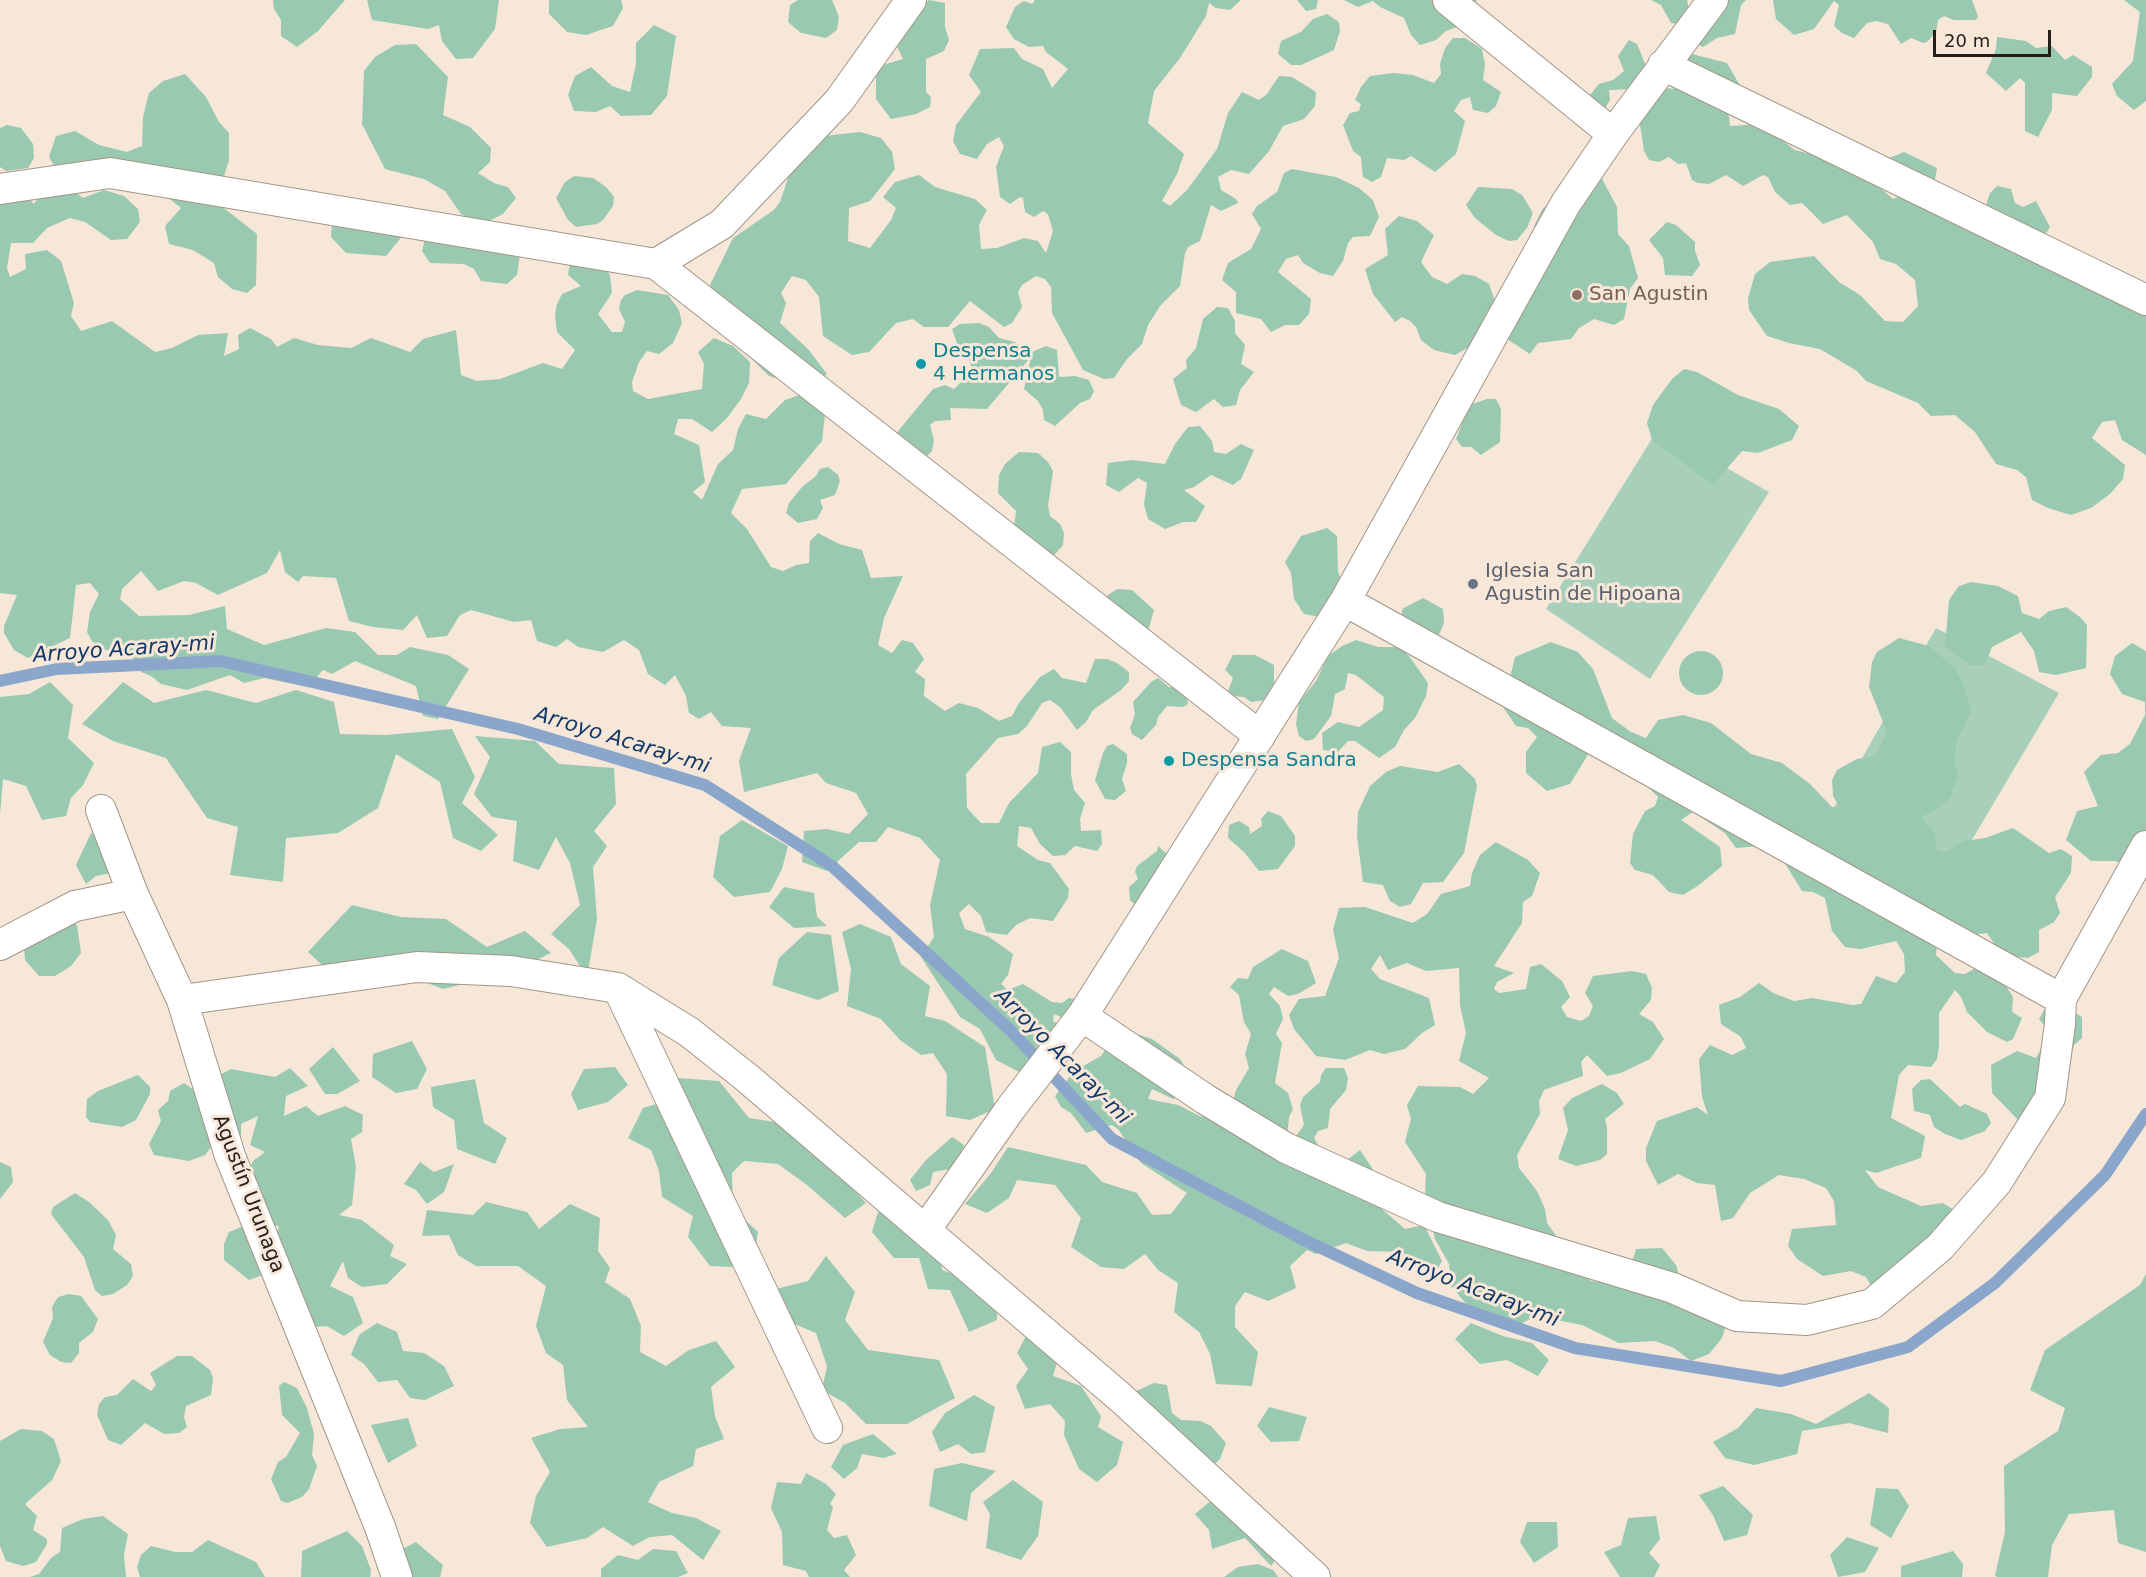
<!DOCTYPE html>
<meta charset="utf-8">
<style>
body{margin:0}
#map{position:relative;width:2146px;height:1577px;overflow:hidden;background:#f6e7d8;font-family:"DejaVu Sans",sans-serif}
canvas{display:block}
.scale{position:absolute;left:1933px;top:30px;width:118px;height:27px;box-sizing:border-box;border:3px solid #231e19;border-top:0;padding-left:8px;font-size:18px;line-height:21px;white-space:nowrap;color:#231e19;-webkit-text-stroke:4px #f6e7d8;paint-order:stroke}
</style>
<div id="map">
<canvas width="2146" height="1577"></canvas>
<div class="scale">20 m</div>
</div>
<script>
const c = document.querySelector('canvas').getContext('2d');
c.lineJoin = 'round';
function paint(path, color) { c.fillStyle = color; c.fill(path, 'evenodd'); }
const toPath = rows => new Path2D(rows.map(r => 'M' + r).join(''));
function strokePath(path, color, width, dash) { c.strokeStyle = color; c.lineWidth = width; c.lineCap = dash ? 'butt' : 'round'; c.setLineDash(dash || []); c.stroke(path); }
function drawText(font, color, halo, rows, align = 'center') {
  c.font = font + ' "DejaVu Sans",sans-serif'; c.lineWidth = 6; c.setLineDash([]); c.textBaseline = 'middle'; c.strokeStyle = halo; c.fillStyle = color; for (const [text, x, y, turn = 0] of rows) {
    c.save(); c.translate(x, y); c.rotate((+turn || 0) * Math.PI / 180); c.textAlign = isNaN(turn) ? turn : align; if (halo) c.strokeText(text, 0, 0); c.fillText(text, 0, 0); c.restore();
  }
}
const green = toPath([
 [1658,429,1769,492,1650,679,1546,609],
 [1936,628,2059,693,1950,877,1828,818]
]);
const forest = toPath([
 [273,0,345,0,318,31,297,47,281,36,281,20,274,9],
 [367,0,499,0,495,29,473,58,456,59,442,41,439,25,428,29,372,20],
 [549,0,621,0,623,8,613,26,586,35,567,32,549,14],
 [798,0,832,0,839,17,837,30,826,38,801,33,788,22,790,5],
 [929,0,945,3,945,27,949,40,944,51,926,59,926,92,931,97,930,107,916,114,891,119,876,99,876,67,903,59,891,34],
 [1035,0,1241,0,1230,10,1216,8,1209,3,1206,16,1180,58,1154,91,1148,123,1184,154,1177,174,1162,201,1170,206,1187,190,1217,149,1228,113,1242,92,1259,100,1267,94,1279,76,1292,77,1316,92,1315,106,1304,119,1283,126,1269,151,1249,174,1231,170,1218,177,1221,190,1236,199,1238,203,1221,211,1211,205,1200,241,1188,247,1185,253,1180,286,1160,306,1148,325,1142,344,1127,359,1114,378,1104,379,1083,370,1052,313,1051,287,1045,279,1036,276,1022,285,1018,292,1022,307,1012,323,1004,327,970,301,948,327,924,327,913,319,896,323,869,352,852,355,823,336,819,297,806,280,792,276,781,293,786,303,780,323,808,349,827,374,817,382,785,381,769,376,721,328,710,285,733,238,774,210,780,202,791,169,815,137,860,132,881,138,892,152,895,169,870,201,849,208,848,241,870,248,891,220,896,208,883,197,895,182,919,175,935,187,975,199,987,210,979,225,981,249,997,248,1024,238,1038,241,1046,253,1053,231,1048,214,1043,211,1034,217,1025,212,1023,198,1020,197,1010,204,1000,197,996,167,1004,146,999,137,987,144,977,159,960,154,953,141,956,125,981,92,969,75,980,49,1014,48,1022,59,1043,69,1052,88,1068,69,1046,52,1043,46,1029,47,1014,39,1006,27,1015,7,1024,1,1032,4],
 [1297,0,1318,0,1316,9,1306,11],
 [1344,0,1477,0,1460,26,1446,31,1436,40,1420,45,1411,35,1404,18,1380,7,1373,1,1358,7],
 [1651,0,1687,0,1689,10,1683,25,1671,23,1661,5],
 [1700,0,1746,0,1741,5,1735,34,1717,38,1703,47,1692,41],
 [1773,0,1972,0,1978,16,1976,20,1954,20,1944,16,1938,20,1936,32,1927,42,1923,43,1911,38,1901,44,1888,24,1877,21,1867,23,1854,38,1842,33,1834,26,1839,5,1834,1,1814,29,1794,35,1776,19],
 [2124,0,2146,0,2146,101,2134,110,2117,96,2112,84,2133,61,2140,12],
 [1327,14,1339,22,1340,31,1334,50,1301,65,1291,65,1278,54,1281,41,1301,32,1313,19],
 [654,25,676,36,667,96,651,115,621,116,610,106,596,112,574,111,568,95,575,76,591,67,612,86,630,92,636,64,636,43],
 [1997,37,2026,41,2036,48,2052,46,2065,60,2073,55,2092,67,2092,77,2077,96,2052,93,2052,110,2038,137,2025,131,2025,83,2020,78,2006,91,1986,73,1996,49],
 [1453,38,1465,38,1482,49,1485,64,1483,80,1501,92,1496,106,1488,113,1473,110,1470,97,1461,100,1454,111,1465,121,1456,154,1435,172,1411,156,1404,160,1387,158,1381,177,1372,182,1363,177,1361,157,1353,151,1343,125,1350,113,1359,111,1361,104,1355,100,1361,87,1370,76,1394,73,1413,75,1434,83,1441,74,1440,64,1445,48],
 [1629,40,1637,44,1646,66,1631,89,1609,90,1610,100,1602,114,1589,96,1599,84,1613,80,1624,71,1618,56],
 [416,44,448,77,443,115,470,127,491,148,490,162,478,173,494,183,508,187,516,198,503,214,491,220,472,220,461,214,445,191,424,179,385,169,362,124,364,71,375,57,395,45],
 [1692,54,1727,63,1742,89,1721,102,1729,116,1730,126,1760,124,1795,150,1806,153,1818,147,1866,176,1893,199,1902,195,1882,161,1904,152,1937,168,1933,190,2146,310,2146,455,2122,440,2115,420,2102,422,2092,438,2125,465,2123,479,2110,494,2091,508,2071,515,2048,508,2032,500,2026,477,2017,470,1996,464,1975,432,1955,415,1931,416,1918,403,1866,381,1857,371,1820,349,1789,343,1767,336,1749,310,1748,298,1755,274,1770,262,1814,256,1839,282,1860,295,1885,321,1903,322,1918,306,1915,280,1896,264,1880,259,1873,242,1847,215,1823,224,1802,203,1790,205,1775,192,1768,177,1763,175,1743,186,1726,175,1709,184,1698,183,1692,180,1686,163,1678,164,1669,157,1659,162,1649,160,1644,151,1639,118,1663,88,1678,89,1678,66],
 [185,74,206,97,219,122,229,133,229,160,216,202,257,234,256,285,247,293,232,289,218,277,214,263,193,250,169,244,165,226,181,208,144,179,134,193,110,185,61,178,49,157,56,136,75,131,99,145,127,152,142,146,143,117,149,93,163,81],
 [7,125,21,128,33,144,34,158,28,168,6,171,0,167,0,128],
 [1292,169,1336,177,1359,188,1373,200,1379,217,1370,236,1353,237,1348,243,1343,261,1333,276,1320,273,1303,263,1298,255,1286,259,1278,272,1311,299,1309,314,1299,325,1285,325,1271,332,1261,319,1236,313,1236,292,1222,280,1228,263,1251,249,1261,229,1252,214,1257,206,1277,192,1284,173],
 [574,176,593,178,606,187,614,197,613,206,603,220,597,224,576,227,568,220,556,198,565,182],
 [1601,177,1617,207,1618,234,1629,246,1638,278,1630,289,1624,319,1614,325,1594,319,1579,328,1571,339,1538,343,1530,354,1507,339,1535,224,1543,208],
 [1997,186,2011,189,2015,203,2023,207,2036,201,2050,227,2042,240,2006,220,2006,214,1992,211,1986,205,1990,193],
 [1478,187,1512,189,1522,195,1533,213,1527,228,1517,240,1509,241,1496,235,1475,218,1466,205],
 [71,189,83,198,104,190,124,196,138,209,140,222,127,239,111,240,85,222,70,218,47,228,33,243,11,243,7,268,10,277,26,269,25,254,47,250,61,261,74,303,71,316,81,331,112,321,155,352,172,348,198,335,228,333,224,356,239,349,238,335,250,328,271,339,277,347,294,338,318,345,351,348,371,338,410,352,423,339,456,330,461,375,477,381,500,379,543,363,562,369,575,350,557,332,555,315,557,304,562,294,581,286,568,275,571,255,599,251,610,276,612,293,598,314,612,332,622,332,625,322,619,309,621,300,625,295,637,290,668,295,679,310,682,323,673,343,659,354,647,351,639,362,632,382,633,391,648,399,702,389,704,364,698,352,714,338,733,346,750,362,749,383,741,399,727,418,712,432,692,419,678,419,674,434,699,445,705,482,693,492,702,500,718,464,733,450,738,429,746,414,766,419,785,400,802,394,826,406,822,441,786,484,742,489,731,513,747,529,771,567,783,571,796,565,809,563,810,541,818,533,839,544,862,550,871,578,903,576,884,618,878,645,892,653,902,640,913,643,924,659,915,672,925,679,924,696,945,711,959,703,978,708,999,721,1012,716,1019,703,1040,677,1054,669,1062,678,1086,683,1095,659,1107,659,1117,663,1129,672,1129,681,1121,690,1093,710,1086,722,1077,730,1060,707,1050,700,1042,703,1027,726,1018,734,998,738,966,774,967,808,981,823,999,823,1009,803,1038,773,1042,747,1060,742,1071,752,1071,774,1074,790,1085,803,1080,819,1081,831,1101,830,1102,844,1097,851,1075,846,1065,855,1053,856,1040,844,1031,828,1019,826,1017,846,1038,860,1050,863,1069,889,1068,898,1053,921,1030,918,1016,925,1007,935,986,932,981,916,969,904,959,913,965,929,989,937,1013,954,1008,975,1001,984,1008,990,1023,984,1052,1002,1062,1003,1069,998,1078,1000,1068,1020,1054,1014,1053,1021,1061,1026,1029,1077,996,1060,980,1029,960,1017,921,957,934,937,930,905,940,860,920,838,888,827,876,842,859,842,827,871,802,862,804,831,827,829,849,834,868,814,856,793,826,783,817,773,744,792,739,761,751,728,722,726,711,712,699,719,689,713,686,696,675,675,665,685,648,674,639,650,624,640,603,652,578,647,567,639,556,647,537,641,531,620,514,622,471,610,460,615,447,636,427,638,417,615,403,630,373,627,349,621,336,578,303,576,298,582,285,572,280,550,267,573,218,595,196,583,184,581,158,591,141,571,122,589,120,599,139,616,189,615,225,606,227,629,264,645,326,628,355,632,378,655,397,655,410,647,448,655,469,669,438,719,423,716,416,686,355,661,332,674,323,670,308,687,264,678,244,683,230,675,187,690,161,684,151,676,141,672,130,654,120,650,102,650,92,641,87,632,90,612,99,594,90,583,76,585,70,638,28,658,14,650,4,633,4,626,17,595,0,593,0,195,26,195,34,204,40,195],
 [1399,216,1417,221,1434,235,1421,262,1432,277,1447,284,1462,274,1475,276,1489,284,1496,304,1478,342,1455,355,1434,350,1421,340,1416,327,1410,321,1402,317,1395,322,1373,294,1365,269,1388,255,1385,229],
 [1667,222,1676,225,1695,242,1695,251,1700,265,1692,276,1665,275,1663,258,1649,240],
 [332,223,404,234,386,256,346,253,331,237],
 [425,239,521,248,517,275,507,284,481,281,474,269,464,264,430,263,422,251],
 [1217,307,1228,308,1235,321,1235,333,1245,345,1241,364,1254,372,1240,390,1236,405,1223,407,1214,399,1196,412,1181,405,1173,379,1187,368,1186,360,1196,348,1203,319],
 [979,323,989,327,999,338,1015,342,1027,350,1030,358,987,409,950,408,951,420,935,421,930,425,934,440,932,451,927,456,894,436,933,389,945,385,954,389,972,371,969,358,960,352,952,329,960,324],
 [1046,346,1057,350,1059,377,1075,376,1089,380,1094,391,1090,399,1080,403,1055,426,1044,420,1043,410,1038,401,1024,389,1032,352],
 [1684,369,1697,372,1738,395,1779,409,1799,426,1792,440,1758,453,1742,451,1713,485,1652,440,1647,423,1653,405,1672,379],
 [1487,399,1496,399,1501,409,1500,442,1481,455,1471,447,1462,447,1456,439,1469,405],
 [1200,426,1212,441,1214,452,1226,454,1241,444,1254,450,1241,479,1233,485,1211,475,1194,487,1184,490,1205,506,1196,522,1183,522,1165,529,1148,519,1144,504,1147,483,1138,478,1119,492,1106,485,1108,463,1132,460,1165,464,1175,444,1188,427],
 [1019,452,1038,453,1048,462,1053,471,1048,506,1050,516,1060,524,1064,533,1063,545,1049,561,1013,535,1016,511,998,493,999,475,1005,464],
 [828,467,838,475,840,481,835,495,820,500,823,508,817,519,798,523,786,513,789,503,802,487,816,476,820,469],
 [1327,528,1337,536,1338,571,1342,583,1320,617,1304,614,1294,599,1291,573,1285,562,1301,536],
 [1971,582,1998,586,2018,596,2022,613,2039,619,2049,611,2066,607,2080,617,2087,625,2086,668,2056,675,2039,672,2034,651,2021,632,1992,647,1985,665,1970,665,1945,646,1949,600,1959,586],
 [1117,589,1132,590,1154,610,1148,631,1098,602],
 [1423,598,1443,609,1444,623,1438,637,1402,624,1402,609],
 [1899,638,1929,646,1955,668,1966,691,1971,713,1956,742,1955,763,1958,776,1949,800,1921,818,1934,831,1937,850,1946,852,1964,841,1985,838,2013,828,2049,853,2061,849,2072,856,2071,873,2055,897,2060,913,2054,922,2039,930,2039,952,2028,958,2002,955,1987,933,1973,935,1952,920,1939,925,1936,955,1955,973,1965,974,1985,963,1995,969,2013,997,2012,1012,2022,1018,2013,1039,2007,1042,1987,1032,1967,1012,1961,997,1955,990,1939,1013,1939,1046,1937,1059,1931,1067,1908,1065,1899,1075,1891,1118,1925,1136,1921,1158,1876,1173,1865,1170,1878,1187,1921,1206,1943,1203,1954,1210,1958,1229,1874,1291,1866,1277,1851,1271,1823,1276,1797,1259,1788,1246,1792,1229,1836,1225,1834,1201,1826,1188,1804,1179,1779,1175,1750,1193,1733,1218,1721,1221,1715,1185,1697,1183,1678,1174,1658,1185,1646,1161,1646,1148,1657,1121,1697,1107,1708,1115,1702,1097,1699,1059,1710,1045,1732,1055,1746,1048,1741,1037,1721,1024,1719,1005,1740,997,1759,983,1773,993,1794,1001,1812,998,1853,1005,1861,1004,1876,976,1896,983,1905,972,1904,954,1896,941,1861,949,1845,947,1832,931,1825,898,1813,892,1802,891,1781,857,1761,846,1736,848,1725,833,1693,812,1681,820,1720,847,1722,866,1699,885,1683,895,1669,892,1653,875,1635,870,1630,863,1633,834,1645,811,1655,806,1658,797,1627,766,1589,753,1570,784,1547,791,1526,773,1526,752,1537,737,1528,728,1516,726,1503,707,1515,657,1551,642,1578,652,1593,669,1612,718,1631,732,1646,738,1658,720,1683,715,1711,723,1751,754,1782,763,1810,784,1832,807,1840,808,1833,796,1832,780,1837,770,1857,759,1876,756,1887,732,1869,687,1872,662,1877,652],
 [1356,640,1378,647,1399,647,1409,656,1428,683,1426,696,1415,718,1404,730,1395,747,1379,758,1355,741,1348,741,1338,752,1323,750,1322,733,1338,722,1359,727,1383,710,1384,697,1356,675,1348,673,1345,689,1335,694,1331,716,1314,739,1306,741,1299,736,1296,724,1299,702,1316,681,1328,656,1342,646],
 [2132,643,2146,651,2146,881,2126,865,2115,861,2091,861,2066,840,2077,811,2098,806,2084,772,2101,755,2118,753,2130,744,2145,715,2145,702,2122,694,2110,674,2115,656],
 '1679 673a22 22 0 1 1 44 0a22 22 0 1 1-44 0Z',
 [1233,655,1255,655,1274,665,1274,689,1266,700,1251,702,1244,697,1231,696,1228,691,1233,678,1225,670],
 [1158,678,1169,687,1179,688,1186,693,1188,704,1183,707,1167,706,1158,717,1156,725,1142,740,1132,734,1130,728,1135,714,1133,702,1151,682],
 [50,682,73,705,68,738,94,763,83,785,71,798,66,816,42,820,26,786,3,779,0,814,0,697,29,694],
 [123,682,154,703,206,690,256,703,296,690,334,702,340,734,386,735,452,729,475,777,462,803,498,835,481,851,453,838,440,782,396,754,378,808,338,833,286,838,283,882,230,875,238,827,207,818,166,758,113,741,82,724],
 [475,736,535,741,559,764,614,768,616,804,594,831,607,846,593,867,597,919,587,977,569,949,551,934,580,905,570,863,556,837,539,870,513,861,517,821,492,817,474,794,490,757],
 [1113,744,1127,754,1127,763,1122,779,1126,791,1115,800,1105,799,1095,780,1103,753,1107,746],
 [1459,764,1475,779,1477,786,1464,853,1443,882,1423,883,1411,904,1400,907,1390,901,1383,885,1363,882,1357,836,1358,812,1370,786,1386,772,1400,766,1438,772],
 [1268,811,1281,816,1295,836,1295,846,1278,869,1259,871,1244,852,1228,838,1229,825,1239,821,1249,827,1250,834,1262,826,1261,819],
 [742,820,788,846,782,869,770,892,734,897,713,877,720,836],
 [91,833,109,839,113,873,96,876,86,884,76,865],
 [1496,842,1528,860,1540,873,1532,896,1523,902,1522,923,1494,966,1514,973,1497,982,1494,989,1499,993,1526,989,1530,967,1541,964,1562,981,1570,997,1561,1007,1567,1017,1581,1021,1589,1016,1593,1006,1585,993,1593,976,1632,971,1646,974,1652,988,1651,1000,1639,1014,1653,1022,1664,1039,1650,1059,1621,1073,1607,1076,1587,1055,1581,1062,1583,1076,1544,1090,1539,1101,1540,1114,1517,1155,1519,1168,1537,1191,1545,1209,1547,1223,1562,1244,1573,1268,1591,1281,1616,1284,1631,1265,1636,1249,1662,1248,1676,1265,1679,1275,1726,1325,1722,1338,1709,1354,1691,1361,1674,1348,1655,1341,1619,1343,1582,1325,1537,1316,1507,1330,1479,1319,1451,1286,1449,1264,1435,1239,1425,1194,1426,1174,1405,1142,1411,1119,1407,1105,1418,1086,1460,1087,1473,1094,1489,1078,1459,1061,1466,1033,1460,1005,1459,968,1426,971,1407,963,1388,970,1380,955,1371,969,1380,979,1429,998,1435,1025,1422,1033,1405,1049,1384,1054,1370,1050,1345,1060,1316,1056,1294,1029,1289,1015,1299,999,1325,996,1339,958,1333,930,1339,908,1365,907,1413,923,1427,914,1441,894,1470,886,1472,873,1480,855],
 [1158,846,1168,855,1141,910,1130,900,1129,887,1138,879,1135,872,1137,866,1157,851],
 [784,887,814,893,817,917,827,926,794,928,769,907],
 [352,905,401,917,446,919,487,947,525,931,551,953,509,973,443,989,401,973,334,976,308,952],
 [64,917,77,925,81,953,71,966,55,976,39,976,25,960,24,947],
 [860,924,891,937,901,964,930,986,925,1016,945,1021,985,1047,995,1109,970,1120,946,1116,947,1074,933,1053,921,1055,900,1040,881,1019,847,1006,851,969,842,932],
 [807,932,831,935,839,991,818,1000,772,985,779,958],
 [1282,949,1308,961,1316,983,1298,994,1288,996,1274,987,1269,994,1280,1006,1283,1019,1276,1034,1282,1043,1275,1083,1288,1093,1293,1109,1289,1117,1285,1157,1347,1160,1360,1150,1374,1171,1368,1197,1405,1229,1424,1225,1442,1261,1437,1270,1415,1268,1405,1259,1404,1252,1367,1251,1346,1243,1316,1254,1307,1250,1290,1266,1296,1288,1268,1301,1245,1292,1235,1306,1235,1327,1258,1352,1252,1386,1216,1384,1210,1354,1199,1332,1174,1312,1178,1283,1158,1270,1145,1254,1124,1269,1101,1267,1071,1247,1081,1218,1055,1185,1017,1180,1009,1198,987,1213,965,1204,991,1173,1008,1147,1086,1165,1102,1182,1137,1193,1152,1215,1171,1214,1187,1193,1141,1163,1118,1129,1112,1125,1086,1133,1071,1113,1061,1107,1055,1096,1074,1071,1101,1056,1107,1047,1137,1034,1152,1039,1180,1059,1187,1071,1181,1096,1173,1099,1152,1089,1148,1099,1178,1105,1202,1117,1206,1113,1232,1105,1236,1090,1249,1068,1245,1054,1251,1034,1244,1022,1239,995,1230,987,1238,978,1248,979,1253,967],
 [2051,999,2082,1017,2082,1038,2074,1045,2070,1061,2060,1073,2049,1095,2060,1111,2043,1136,2022,1124,1992,1093,1991,1065,2017,1051,2036,1058,2050,1033,2039,1019],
 [412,1041,427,1069,417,1089,396,1093,372,1077,373,1054],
 [333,1047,360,1081,337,1094,325,1094,309,1069],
 [615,1067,628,1085,608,1102,578,1110,571,1094,584,1069],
 [290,1068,308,1086,286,1096,284,1116,306,1106,318,1116,345,1106,363,1115,362,1132,351,1139,356,1167,352,1205,339,1215,362,1220,394,1245,390,1256,407,1264,387,1284,362,1287,348,1278,343,1261,330,1286,353,1297,363,1323,344,1336,327,1326,312,1327,272,1250,279,1226,255,1223,247,1175,253,1161,265,1152,250,1145,258,1116,241,1124,241,1141,222,1132,212,1079,231,1069,275,1077],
 [1326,1068,1344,1068,1348,1078,1346,1090,1330,1109,1328,1128,1318,1131,1314,1138,1319,1147,1298,1144,1296,1136,1304,1125,1300,1105,1303,1097,1320,1082,1321,1075],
 [138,1075,150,1087,150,1094,136,1120,122,1127,90,1122,86,1117,87,1099,98,1091],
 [678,1078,719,1081,749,1118,775,1122,819,1152,866,1203,845,1218,807,1185,778,1164,744,1161,732,1173,733,1209,758,1232,753,1268,710,1266,688,1237,693,1216,662,1197,659,1171,651,1150,628,1138,643,1108,666,1101],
 [475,1079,484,1123,507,1138,495,1164,457,1149,454,1120,433,1107,431,1087],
 [1930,1079,1960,1107,1965,1104,1987,1114,1991,1123,1985,1131,1961,1140,1945,1134,1934,1127,1930,1115,1914,1111,1912,1089,1921,1080],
 [184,1083,194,1090,203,1104,202,1119,212,1124,208,1137,212,1146,205,1155,189,1161,154,1155,149,1144,161,1121,158,1110,168,1101,170,1091],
 [1602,1084,1617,1093,1624,1104,1605,1119,1607,1127,1607,1154,1600,1160,1576,1166,1558,1159,1568,1130,1563,1108,1572,1098],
 [952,1137,964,1145,956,1168,933,1172,930,1185,916,1191,910,1180,926,1160],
 [0,1162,11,1167,13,1182,0,1199],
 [420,1162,434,1172,454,1164,444,1192,427,1204,416,1190,404,1184],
 [75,1193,89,1202,108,1220,116,1235,113,1249,131,1264,133,1276,127,1285,113,1294,102,1296,95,1290,84,1257,51,1214,53,1207],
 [486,1202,527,1212,539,1229,570,1204,600,1218,598,1251,610,1268,605,1282,630,1299,641,1326,640,1352,666,1366,689,1350,716,1341,735,1367,711,1387,715,1416,724,1439,696,1449,693,1466,659,1482,648,1502,672,1513,696,1518,721,1531,703,1560,672,1535,650,1537,633,1546,603,1527,587,1538,547,1547,530,1523,536,1496,550,1472,531,1438,560,1429,588,1427,567,1400,563,1365,546,1353,536,1326,546,1286,518,1266,476,1266,458,1255,449,1235,422,1236,427,1210,473,1215],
 [878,1212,916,1221,938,1247,942,1270,972,1281,997,1302,997,1320,969,1332,950,1290,928,1289,919,1258,894,1258,872,1232],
 [246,1225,264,1272,260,1276,249,1280,224,1260,224,1244,229,1232],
 [826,1256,855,1292,845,1320,868,1350,939,1360,955,1398,907,1424,866,1424,845,1403,822,1390,827,1366,816,1333,792,1323,776,1289,808,1281],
 [2146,1274,2146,1552,2118,1543,2114,1510,2069,1514,2052,1545,2048,1577,1997,1577,1995,1575,2005,1532,2004,1466,2058,1431,2065,1408,2030,1390,2045,1350,2140,1285],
 [69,1294,81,1296,98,1319,93,1332,79,1343,79,1353,71,1363,61,1362,50,1355,43,1342,53,1318,52,1307,58,1297],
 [377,1323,397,1332,403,1351,424,1353,444,1366,454,1386,425,1400,410,1398,397,1380,378,1382,364,1364,351,1355,359,1335],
 [1471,1323,1503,1336,1532,1343,1549,1360,1538,1376,1507,1360,1480,1364,1455,1339],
 [1028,1332,1059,1356,1053,1376,1081,1386,1101,1416,1098,1427,1123,1442,1117,1465,1097,1482,1079,1469,1064,1435,1065,1421,1050,1404,1025,1409,1016,1386,1028,1369,1017,1353],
 [177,1356,192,1356,210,1370,213,1378,211,1395,186,1406,184,1417,187,1427,179,1433,164,1434,145,1423,121,1445,108,1440,97,1415,99,1404,105,1397,117,1395,133,1379,151,1391,156,1385,150,1373],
 [284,1382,297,1388,307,1408,314,1434,312,1455,317,1466,309,1489,302,1497,287,1503,281,1501,271,1479,278,1462,286,1457,300,1433,282,1415,279,1386],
 [1154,1383,1167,1385,1172,1413,1181,1420,1200,1421,1211,1426,1226,1443,1220,1459,1198,1480,1176,1471,1163,1455,1134,1392],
 [1869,1393,1889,1408,1888,1433,1849,1423,1802,1431,1797,1454,1754,1465,1725,1458,1713,1442,1738,1428,1756,1408,1791,1414,1816,1424],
 [974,1395,995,1407,985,1452,971,1454,958,1444,940,1452,932,1432,945,1413],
 [1269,1407,1307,1417,1299,1441,1271,1442,1257,1426],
 [408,1418,417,1446,388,1463,371,1425],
 [21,1429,42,1431,54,1439,61,1461,52,1480,25,1504,37,1516,33,1530,47,1539,47,1544,36,1562,23,1566,6,1561,0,1546,0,1441],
 [873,1434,897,1454,883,1458,862,1454,857,1468,844,1479,831,1467,843,1445],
 [962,1463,996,1471,971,1493,967,1521,929,1506,934,1469],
 [806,1473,826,1484,836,1494,830,1504,833,1507,827,1530,834,1538,847,1535,856,1555,844,1570,850,1577,809,1577,806,1571,783,1565,782,1532,771,1508,777,1482,801,1484],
 [1013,1480,1043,1502,1038,1536,1021,1560,986,1548,990,1514,983,1502],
 [1723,1486,1753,1515,1747,1535,1724,1541,1713,1515,1699,1495],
 [1876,1488,1898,1489,1909,1506,1891,1538,1870,1525],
 [1215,1497,1284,1548,1271,1566,1245,1538,1212,1549,1209,1530,1195,1514],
 [103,1516,128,1534,124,1555,126,1577,30,1577,39,1574,51,1558,60,1552,62,1528,83,1519],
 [1656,1516,1660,1539,1649,1553,1660,1565,1654,1577,1620,1577,1604,1552,1621,1545,1628,1518],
 [1527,1522,1557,1522,1558,1547,1534,1563,1520,1542],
 [347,1531,362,1546,371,1570,370,1577,301,1577,302,1551],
 [1847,1537,1879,1548,1865,1572,1838,1577,1830,1555],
 [208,1540,256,1562,265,1577,140,1577,137,1567,141,1555,151,1546,175,1552,192,1552],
 [416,1542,443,1565,440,1577,393,1577,393,1554],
 [653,1549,676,1551,688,1573,678,1577,601,1577,601,1569,618,1555,638,1560],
 [1953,1551,1963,1564,1962,1577,1901,1577,1901,1566],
 [1258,1564,1273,1570,1278,1577,1224,1577,1238,1567]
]);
const stream = toPath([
 [0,681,57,669,220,661,518,729,705,785,832,866,1011,1031,1112,1139,1302,1239,1417,1293,1575,1348,1781,1381,1908,1347,1995,1283,2105,1175,2146,1114]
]);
const street = toPath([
 [1448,0,1613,134],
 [1663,65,2146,300],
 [0,189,110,173,656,264,722,224,839,101,911,0],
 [656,264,1260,736],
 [1345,601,2061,999],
 [101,810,133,894,182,1000,230,1156,380,1527,397,1577],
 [0,945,75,906,133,894],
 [618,988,827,1428],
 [182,1000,417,967,511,971,618,988,689,1032,746,1077,1121,1398,1315,1577],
 [1082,1016,1205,1099,1286,1148,1438,1217,1673,1288,1737,1316,1807,1320,1872,1304,1940,1247,1997,1182,2050,1098,2060,1024,2061,999,2146,846],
 [926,1229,1011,1108,1082,1016,1345,601,1566,203,1613,134,1713,0]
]);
const markers = [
 [1577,295,6,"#8d6e63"],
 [921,364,6,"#0f9aa8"],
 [1473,584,6,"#6b7280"],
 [1169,761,6,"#0f9aa8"]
];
const educationNames = [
 ["San Agustin",1589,295]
];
const cultureNames = [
 ["Despensa",933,352],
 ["4 Hermanos",933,375],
 ["Despensa Sandra",1181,761]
];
const worshipNames = [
 ["Iglesia San",1485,572],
 ["Agustin de Hipoana",1485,595]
];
const streetNames = [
 ["Agustín Urunaga",248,1194,69]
];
const waterNames = [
 ["Arroyo Acaray-mi",124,650,-4],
 ["Arroyo Acaray-mi",622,741,17],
 ["Arroyo Acaray-mi",1062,1057,45],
 ["Arroyo Acaray-mi",1473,1289,21]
];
paint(green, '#a8cfba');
paint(forest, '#99c9b0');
strokePath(stream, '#8aa6cb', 12);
strokePath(street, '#a39688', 32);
strokePath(street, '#fff', 30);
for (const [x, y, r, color] of markers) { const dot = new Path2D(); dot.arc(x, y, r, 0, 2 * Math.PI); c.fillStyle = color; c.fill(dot); strokePath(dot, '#f6e7d8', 2); }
drawText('20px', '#785e54', '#f6e7d8', educationNames, 'left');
drawText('20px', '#0d838f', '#f6e7d8', cultureNames, 'left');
drawText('20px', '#5b616d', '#f6e7d8', worshipNames, 'left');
drawText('20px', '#231e19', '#f6e7d8', streetNames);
drawText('italic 21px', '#133968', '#f6e7d8', waterNames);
</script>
